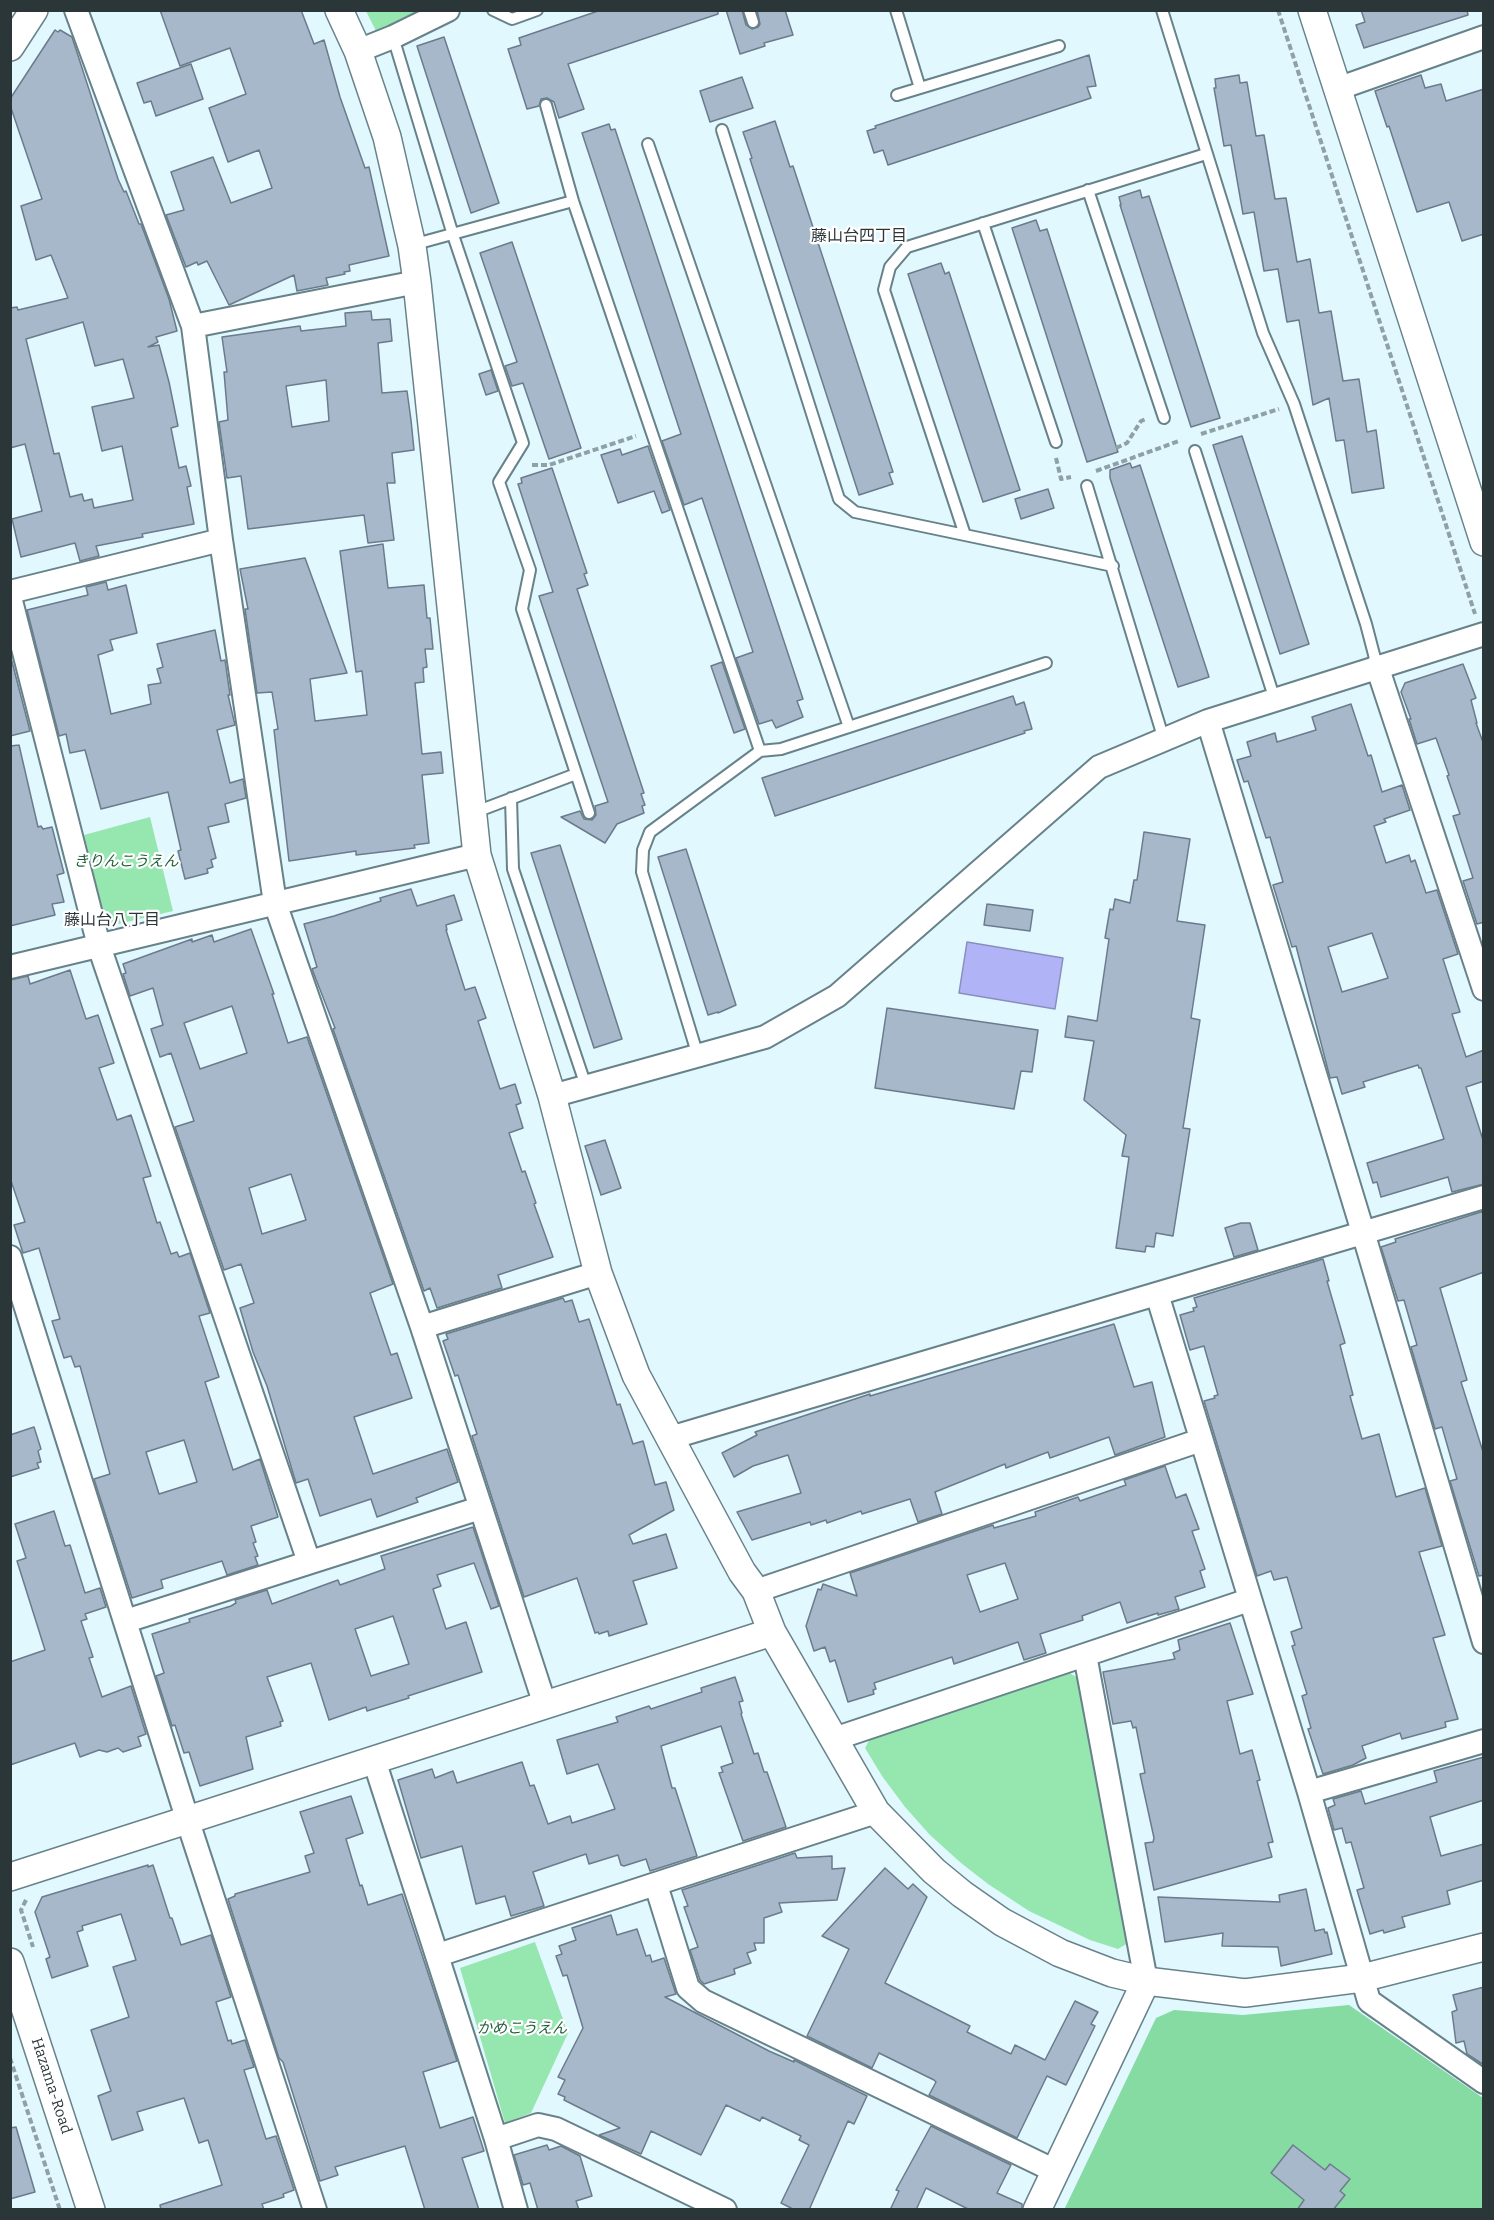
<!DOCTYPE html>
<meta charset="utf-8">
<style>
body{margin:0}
#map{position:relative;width:1494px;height:2220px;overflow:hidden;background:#e1f8ff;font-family:Bitter,serif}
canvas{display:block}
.frame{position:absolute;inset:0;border:12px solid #2b3639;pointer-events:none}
</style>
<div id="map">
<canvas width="1494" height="2220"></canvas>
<div class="frame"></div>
</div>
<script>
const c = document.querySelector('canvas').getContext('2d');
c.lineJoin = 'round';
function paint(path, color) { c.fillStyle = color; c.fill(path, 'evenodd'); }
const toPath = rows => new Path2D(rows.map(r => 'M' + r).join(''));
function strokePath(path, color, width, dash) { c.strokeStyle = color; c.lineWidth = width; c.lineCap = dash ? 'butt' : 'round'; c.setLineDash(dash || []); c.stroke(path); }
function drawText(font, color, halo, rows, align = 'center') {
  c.font = font + ' Bitter,"Noto Sans JP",serif'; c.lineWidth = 4.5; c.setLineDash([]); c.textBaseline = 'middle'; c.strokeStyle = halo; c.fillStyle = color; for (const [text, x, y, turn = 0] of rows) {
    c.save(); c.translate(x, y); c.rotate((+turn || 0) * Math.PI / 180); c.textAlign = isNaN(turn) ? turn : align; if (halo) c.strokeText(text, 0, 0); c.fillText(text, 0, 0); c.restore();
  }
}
const green = toPath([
 [366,11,419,11,376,31],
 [150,817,173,911,114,925,105,920,84,835],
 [1068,1672,1078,1678,1128,1943,1118,1949,1090,1940,1029,1911,988,1884,961,1863,930,1835,905,1807,882,1776,865,1748,871,1737],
 [535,1942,568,2033,531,2113,505,2123,460,1968]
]);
const forest = toPath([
 [1349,2005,1483,2098,1483,2209,1064,2210,1156,2018,1174,2010,1243,2015]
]);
const water = toPath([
 [967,942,1063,958,1055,1009,959,993,967,942]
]);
const building = toPath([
 [160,10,301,10,314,44,324,40,340,97,365,168,369,167,389,256,349,265,350,271,344,272,345,274,326,278,328,285,297,291,294,275,229,305,207,261,198,265,197,262,186,267,166,215,184,210,171,172,213,157,231,203,272,188,259,150,228,162,209,108,246,94,230,48,180,66,160,10],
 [601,10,718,10,718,14,568,64,584,109,559,118,554,102,547,98,541,99,539,106,527,109,508,49,521,45,519,38,601,10],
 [726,10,742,10,746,25,752,29,758,27,760,24,757,10,785,10,793,35,764,43,765,46,740,54,726,10],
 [1361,10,1467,10,1468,15,1364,48,1356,25,1365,22,1361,10],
 [55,30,58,32,60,30,72,37,118,179,124,192,126,191,139,224,141,224,169,299,177,331,156,337,158,342,148,347,159,345,169,382,178,426,171,428,179,468,186,466,191,486,187,487,194,524,142,534,143,537,96,546,99,556,80,561,75,543,21,557,12,519,42,511,25,444,10,448,10,308,17,307,18,310,68,298,51,255,36,260,21,206,42,199,10,105,10,99,55,30],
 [83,322,95,366,123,359,134,398,92,407,102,451,122,446,133,500,94,508,92,499,84,501,82,494,70,497,59,453,54,454,26,339,83,322],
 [444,37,499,203,471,213,417,46,444,37],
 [1089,55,1096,86,1087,87,1091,98,888,165,883,150,874,153,867,131,876,128,875,126,1089,55],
 [191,64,203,99,156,116,151,101,144,103,137,83,191,64],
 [1239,75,1240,83,1247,82,1256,136,1264,135,1275,199,1286,198,1297,262,1310,259,1319,313,1331,311,1343,381,1359,379,1367,432,1376,430,1384,488,1352,493,1344,440,1336,441,1329,398,1313,405,1299,320,1287,322,1278,269,1264,271,1254,212,1243,214,1231,145,1224,146,1214,88,1216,88,1215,79,1239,75],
 [1421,75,1425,88,1441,84,1446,101,1484,89,1484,234,1462,241,1449,202,1417,212,1389,126,1387,127,1375,91,1421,75],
 [742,77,753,108,710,122,700,91,742,77],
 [775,121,790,167,793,166,893,472,889,473,893,484,859,495,750,159,752,158,743,132,775,121],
 [609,124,611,130,615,129,803,699,797,701,803,717,776,728,772,720,759,724,736,658,753,652,702,498,684,505,662,441,681,434,582,133,609,124],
 [1140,190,1142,198,1149,196,1220,418,1191,427,1120,205,1121,205,1119,197,1140,190],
 [1036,220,1040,231,1047,229,1118,452,1087,462,1012,228,1036,220],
 [512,242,581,448,549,459,523,383,512,386,505,366,517,362,480,253,512,242],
 [941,263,945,274,949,272,1020,490,983,502,908,274,941,263],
 [371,311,372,320,390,319,392,341,378,343,382,393,407,391,411,420,414,450,392,453,395,483,387,483,394,540,368,543,364,515,248,529,241,476,227,478,219,422,228,420,224,372,227,372,222,337,300,326,301,331,346,326,345,313,371,311],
 [326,380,329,421,292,427,286,386,326,380],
 [491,370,498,391,486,395,479,374,491,370],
 [1242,436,1309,644,1280,654,1213,445,1242,436],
 [648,446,670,510,662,513,654,491,618,503,601,455,620,449,622,455,648,446],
 [1130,463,1132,468,1140,465,1209,677,1178,687,1110,478,1110,470,1130,463],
 [552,468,587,573,584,574,588,585,577,589,644,793,641,794,645,805,642,806,644,813,617,824,605,843,561,817,580,811,584,819,592,820,596,815,595,806,608,802,539,596,553,592,518,484,522,483,521,478,552,468],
 [1048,489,1054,508,1021,519,1015,499,1048,489],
 [383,544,388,588,424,585,427,618,430,618,433,649,425,649,427,667,423,668,424,682,415,683,422,754,441,752,443,773,422,775,429,843,414,845,415,848,356,855,356,851,289,861,274,730,278,729,272,692,257,693,245,609,248,609,240,569,305,558,347,673,310,679,315,721,367,715,362,671,356,672,340,551,383,544],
 [106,582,108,590,126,585,137,633,110,640,113,650,98,655,111,714,151,704,148,685,161,683,157,669,163,667,157,644,215,630,221,661,225,660,230,695,228,695,235,725,217,730,230,783,243,779,246,798,225,804,229,822,208,827,216,858,211,860,213,867,207,869,208,873,185,879,178,851,181,850,168,792,101,809,85,750,70,753,66,734,59,736,27,610,88,595,86,587,106,582],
 [10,654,30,731,10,736,10,654],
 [722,662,745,729,734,733,711,666,722,662],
 [1463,664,1476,698,1471,700,1477,723,1476,723,1484,745,1484,922,1477,924,1463,881,1473,878,1453,816,1460,814,1447,776,1449,775,1436,738,1417,744,1409,719,1411,719,1401,692,1405,683,1463,664],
 [1013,696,1016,705,1024,702,1032,729,1024,731,1025,733,775,816,762,778,1013,696],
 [1351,704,1368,756,1371,755,1382,792,1402,785,1410,810,1384,819,1386,822,1374,826,1386,863,1409,855,1411,862,1415,860,1426,893,1437,890,1458,954,1443,959,1460,1012,1452,1014,1466,1057,1484,1050,1484,1081,1466,1087,1484,1143,1484,1184,1452,1192,1448,1177,1381,1197,1377,1182,1373,1183,1367,1163,1444,1139,1421,1068,1419,1068,1418,1065,1363,1082,1365,1087,1342,1094,1337,1077,1330,1078,1296,946,1292,947,1273,885,1283,882,1270,837,1266,838,1248,781,1244,782,1237,760,1251,756,1247,742,1275,733,1277,742,1316,730,1312,717,1351,704],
 [1372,933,1388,978,1342,992,1328,947,1372,933],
 [19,745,38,827,41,826,43,829,52,827,64,873,57,875,64,902,52,904,55,915,10,926,10,746,19,745],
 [1144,832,1190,839,1177,921,1205,925,1191,1018,1200,1020,1183,1128,1190,1129,1173,1236,1156,1233,1154,1247,1146,1246,1145,1252,1116,1248,1129,1157,1122,1156,1126,1135,1084,1100,1094,1041,1065,1037,1068,1016,1097,1021,1109,939,1105,938,1110,909,1113,910,1115,899,1130,903,1134,880,1137,880,1144,832],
 [560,845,622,1039,594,1048,531,853,560,845],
 [686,849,736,1005,718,1013,718,1012,708,1015,658,857,686,849],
 [411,889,417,906,454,895,462,920,446,925,447,930,446,930,465,990,475,987,486,1018,478,1021,500,1089,515,1084,521,1103,516,1105,523,1128,509,1133,522,1172,525,1171,536,1203,534,1204,553,1257,498,1275,502,1288,437,1308,430,1288,424,1291,333,1029,335,1028,312,969,317,967,304,924,334,916,381,901,380,898,411,889],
 [987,904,1033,910,1030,931,984,925,987,904],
 [251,929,274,994,272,994,288,1043,307,1037,393,1284,370,1293,391,1355,397,1353,412,1398,354,1417,373,1474,447,1449,458,1482,416,1498,418,1502,377,1517,371,1499,320,1516,308,1479,296,1483,267,1386,253,1352,240,1308,254,1303,241,1264,224,1270,175,1127,194,1121,171,1053,160,1057,151,1029,163,1025,153,988,130,996,123,974,126,973,123,964,192,939,192,942,212,935,214,942,251,929],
 [232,1006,247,1053,200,1069,184,1023,232,1006],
 [291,1174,306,1220,262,1234,249,1188,291,1174],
 [70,970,86,1019,98,1015,114,1063,99,1068,117,1120,131,1115,151,1176,143,1178,157,1223,160,1222,171,1254,177,1252,179,1257,190,1253,210,1313,199,1316,219,1377,205,1382,233,1470,260,1459,278,1517,251,1526,256,1542,253,1543,258,1556,255,1557,258,1565,227,1575,222,1561,161,1580,163,1588,132,1598,94,1479,110,1474,80,1366,75,1367,71,1356,64,1358,52,1321,60,1319,39,1248,23,1253,14,1225,25,1222,10,1178,10,980,28,976,30,984,70,970],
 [184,1440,197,1482,159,1494,146,1452,184,1440],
 [887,1008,1038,1030,1032,1072,1021,1071,1014,1109,875,1088,887,1008],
 [605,1140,621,1188,601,1195,585,1146,605,1140],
 [1484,1211,1484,1272,1440,1288,1467,1380,1461,1382,1484,1455,1484,1575,1479,1576,1450,1481,1457,1479,1442,1427,1435,1429,1411,1347,1417,1345,1404,1300,1398,1301,1381,1247,1396,1242,1395,1239,1484,1211],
 [1241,1223,1250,1223,1258,1250,1234,1257,1225,1228,1241,1223],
 [1323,1259,1329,1281,1327,1281,1345,1343,1340,1345,1353,1395,1350,1396,1362,1439,1379,1434,1396,1497,1425,1488,1442,1546,1419,1552,1445,1635,1433,1638,1458,1719,1445,1722,1446,1727,1402,1739,1400,1733,1362,1746,1366,1758,1353,1765,1323,1774,1308,1729,1311,1728,1302,1696,1307,1694,1292,1646,1295,1645,1291,1632,1302,1628,1287,1577,1274,1580,1271,1571,1257,1576,1204,1401,1215,1398,1214,1396,1218,1395,1204,1346,1190,1350,1180,1315,1194,1311,1193,1308,1197,1307,1194,1298,1323,1259],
 [563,1298,565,1302,572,1300,579,1322,589,1319,617,1405,620,1404,633,1444,643,1441,655,1485,666,1482,674,1510,629,1535,633,1544,666,1534,677,1568,633,1581,647,1624,609,1636,608,1631,599,1634,598,1632,595,1633,577,1578,524,1597,472,1436,477,1434,458,1375,455,1376,443,1341,448,1339,446,1334,563,1298],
 [1114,1324,1134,1387,1152,1382,1165,1437,1115,1455,1109,1437,1050,1458,1048,1452,1006,1468,1005,1464,935,1492,942,1514,918,1522,910,1499,862,1514,861,1511,827,1523,826,1520,811,1525,810,1522,752,1540,737,1512,801,1493,788,1455,753,1466,734,1477,722,1453,757,1435,755,1432,870,1394,870,1396,1114,1324],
 [34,1427,41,1449,38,1451,41,1462,37,1463,39,1468,10,1477,10,1435,34,1427],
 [1165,1466,1176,1498,1186,1494,1199,1529,1192,1531,1205,1569,1200,1571,1205,1587,1175,1597,1179,1609,1158,1615,1158,1613,1127,1623,1120,1602,1082,1616,1083,1620,1040,1634,1046,1653,1024,1660,1018,1642,954,1664,952,1657,874,1683,876,1689,873,1690,874,1694,848,1702,835,1660,830,1662,825,1647,814,1651,806,1626,818,1589,821,1590,823,1584,857,1596,850,1573,993,1525,994,1528,1036,1516,1035,1512,1078,1497,1080,1501,1126,1485,1124,1480,1165,1466],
 [1005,1563,1018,1599,980,1612,967,1575,1005,1563],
 [54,1511,65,1546,70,1545,85,1593,100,1588,106,1607,85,1614,87,1619,81,1621,93,1657,89,1658,102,1697,131,1686,146,1734,138,1737,141,1746,123,1752,118,1748,107,1752,99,1750,80,1757,75,1743,10,1765,10,1662,45,1650,17,1561,26,1558,15,1524,54,1511],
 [473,1527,499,1606,491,1609,474,1563,437,1575,441,1586,433,1589,446,1629,466,1622,482,1672,408,1696,409,1698,367,1711,366,1707,329,1720,311,1663,267,1677,283,1721,280,1722,281,1726,246,1737,253,1769,200,1786,189,1752,184,1753,175,1725,172,1726,156,1676,164,1673,152,1634,190,1622,189,1619,231,1606,236,1603,235,1600,267,1590,272,1604,338,1580,340,1585,385,1569,381,1556,473,1527],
 [393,1616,409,1664,371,1676,355,1629,393,1616],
 [1230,1623,1253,1694,1227,1701,1240,1754,1252,1750,1260,1780,1257,1781,1273,1842,1268,1843,1272,1857,1154,1890,1145,1843,1153,1842,1154,1838,1140,1774,1145,1773,1136,1727,1133,1728,1131,1721,1113,1724,1103,1672,1175,1659,1173,1653,1180,1650,1178,1640,1230,1623],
 [735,1677,743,1701,739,1702,742,1713,741,1714,754,1754,758,1753,764,1772,767,1772,786,1827,743,1841,719,1773,723,1772,721,1767,733,1763,721,1726,661,1746,672,1788,675,1788,697,1856,650,1871,646,1859,624,1866,621,1865,618,1855,589,1864,586,1854,533,1872,544,1906,511,1916,505,1896,476,1904,462,1846,421,1858,398,1780,432,1769,435,1778,453,1771,457,1783,522,1762,530,1786,534,1785,548,1824,570,1816,572,1823,615,1809,598,1764,567,1774,557,1740,618,1722,616,1717,649,1706,651,1709,702,1692,701,1688,735,1677],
 [1484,1757,1484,1800,1430,1817,1441,1856,1484,1844,1484,1880,1447,1891,1450,1904,1402,1917,1405,1927,1384,1933,1383,1930,1370,1934,1357,1890,1364,1888,1351,1842,1346,1843,1342,1828,1334,1830,1328,1808,1335,1805,1333,1799,1361,1791,1365,1804,1437,1782,1434,1771,1484,1757],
 [351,1796,363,1833,346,1839,360,1886,362,1885,368,1905,402,1894,457,2061,423,2072,440,2128,473,2117,484,2151,462,2158,479,2210,425,2210,405,2146,335,2167,338,2175,320,2181,283,2062,279,2058,232,1912,228,1899,235,1896,235,1894,310,1872,305,1856,314,1853,300,1812,351,1796],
 [795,1853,797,1858,832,1856,832,1869,845,1868,837,1900,779,1903,782,1912,764,1918,764,1943,754,1943,756,1950,747,1953,751,1963,734,1969,735,1974,704,1984,700,1980,690,1950,698,1947,684,1907,688,1906,682,1890,795,1853],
 [148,1865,148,1867,153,1865,170,1918,172,1918,181,1945,211,1935,231,1997,216,2002,228,2041,231,2040,232,2044,245,2040,254,2067,244,2070,266,2139,276,2136,294,2190,283,2194,284,2197,262,2204,264,2210,161,2210,160,2205,222,2185,208,2140,199,2143,184,2098,137,2112,143,2130,112,2140,98,2096,111,2091,91,2030,129,2017,113,1967,136,1960,121,1914,82,1926,83,1930,77,1932,88,1966,52,1978,46,1959,50,1957,35,1912,42,1897,148,1865],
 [885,1868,908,1889,913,1884,927,1897,885,1983,970,2026,967,2032,1011,2054,1015,2045,1045,2060,1075,2001,1098,2012,1091,2024,1095,2026,1066,2085,1047,2076,1017,2138,929,2095,936,2082,934,2080,879,2053,872,2068,807,2036,849,1949,822,1936,885,1868],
 [1306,1889,1315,1931,1324,1929,1325,1933,1327,1932,1332,1954,1281,1966,1278,1947,1222,1946,1223,1933,1165,1942,1158,1897,1280,1902,1279,1895,1306,1889],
 [611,1915,617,1935,637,1929,646,1956,650,1955,652,1962,664,1958,676,1994,665,1997,769,2051,794,2062,794,2060,867,2096,854,2124,848,2121,809,2210,795,2210,781,2203,809,2145,799,2140,801,2136,762,2117,760,2121,726,2105,701,2155,651,2131,641,2154,599,2135,620,2128,564,2100,565,2097,558,2094,565,2080,558,2077,583,2028,567,1975,563,1976,556,1956,562,1954,559,1946,576,1940,572,1928,611,1915],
 [1484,1987,1484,2065,1467,2054,1464,2041,1456,2043,1452,2012,1457,2010,1453,1995,1484,1987],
 [931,2126,1011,2165,997,2193,1022,2204,1022,2210,970,2210,926,2188,916,2210,890,2210,899,2191,896,2190,931,2126],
 [16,2127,35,2192,10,2199,10,2128,16,2127],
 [547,2145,549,2150,561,2146,580,2156,592,2196,576,2201,579,2210,538,2210,530,2183,523,2185,514,2155,547,2145],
 [1293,2145,1325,2170,1330,2164,1350,2179,1340,2191,1345,2195,1333,2210,1297,2210,1304,2200,1271,2173,1293,2145]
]);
const path = toPath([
 [1278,10,1475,614],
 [1201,434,1279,409],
 [1116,448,1127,443,1141,421,1146,419],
 [1056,458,1061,479,1071,477],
 [532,465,549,465,636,436],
 [1096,471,1179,441],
 [26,1900,21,1910,33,1947],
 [10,2058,60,2210]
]);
const service = toPath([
 [493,10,512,19,537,10],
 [749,10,753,22],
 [896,10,920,88],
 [1162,10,1263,333,1294,404,1366,624,1377,666],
 [393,37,453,235,523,443,499,482,530,570,522,609,589,813],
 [897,95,1059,46],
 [546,105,573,201,760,751],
 [722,130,839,499,855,512,1113,566],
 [648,144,849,727],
 [1088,190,1164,418],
 [983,223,1056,442],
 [412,245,573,201],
 [1195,451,1275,700],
 [1087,486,1164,740],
 [965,535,884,290,890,267,907,247,1206,154],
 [511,798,513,869,586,1086],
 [473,813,576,774],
 [698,1056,642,872,643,850,650,832,760,751,781,749,1046,663]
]);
const minor = toPath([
 [76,10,193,326,221,540,275,903,422,1327,545,1705],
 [358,51,393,37,448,10],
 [1337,89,1484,37],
 [193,326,417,282],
 [10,592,221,540],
 [10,597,99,946,309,1562],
 [1377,666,1484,989],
 [1208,721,1363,1232,1484,1642],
 [10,967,477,855],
 [552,1096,765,1037,837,996,1099,767,1208,721,1484,634],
 [10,1257,193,1837,315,2210],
 [1157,1294,1309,1792,1369,2001,1484,2082],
 [422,1327,598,1273],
 [670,1438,1484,1197],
 [756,1591,1201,1440],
 [126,1621,480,1508],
 [1085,1655,1146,1981],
 [834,1739,1249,1600],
 [374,1760,496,2139,516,2210],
 [1309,1792,1484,1741],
 [656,1885,688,1988,703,2001,1055,2171],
 [438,1955,876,1812],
 [496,2139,538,2125,556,2129,725,2210]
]);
const tertiary = toPath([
 [339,10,358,51,387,137,412,246,417,282,477,855,552,1096,598,1273,636,1375,742,1572,756,1591,772,1632,876,1812,934,1871,962,1894,1002,1922,1060,1953,1112,1973,1146,1981,1245,1993,1362,1978,1484,1947],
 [1312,10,1484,542],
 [10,47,34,10],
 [10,1877,772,1632],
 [10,1962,91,2210],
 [1037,2210,1146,1981]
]);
const parkNames = [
 ["きりんこうえん",126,862],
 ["かめこうえん",522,2029]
];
const streetNames = [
 ["Hazama-Road",51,2086,72]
];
const neighbourhoodNames = [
 ["藤山台四丁目",859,237],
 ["藤山台八丁目",112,921]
];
paint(green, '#96e7af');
paint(forest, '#85dba1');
paint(water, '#b0b4f6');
strokePath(water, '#888ebd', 1.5);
paint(building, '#a7b8ca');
strokePath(building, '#6b7b8c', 1.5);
strokePath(service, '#68828a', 14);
strokePath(minor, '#68828a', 26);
strokePath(tertiary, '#68828a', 30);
strokePath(path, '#8fa0a6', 4, [6, 3]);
strokePath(service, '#fff', 10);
strokePath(minor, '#fff', 22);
strokePath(tertiary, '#fff', 27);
drawText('italic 15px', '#225f3a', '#fff', parkNames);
drawText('15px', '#2b3639', '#fff', streetNames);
drawText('16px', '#2b3639', '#fff', neighbourhoodNames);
</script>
